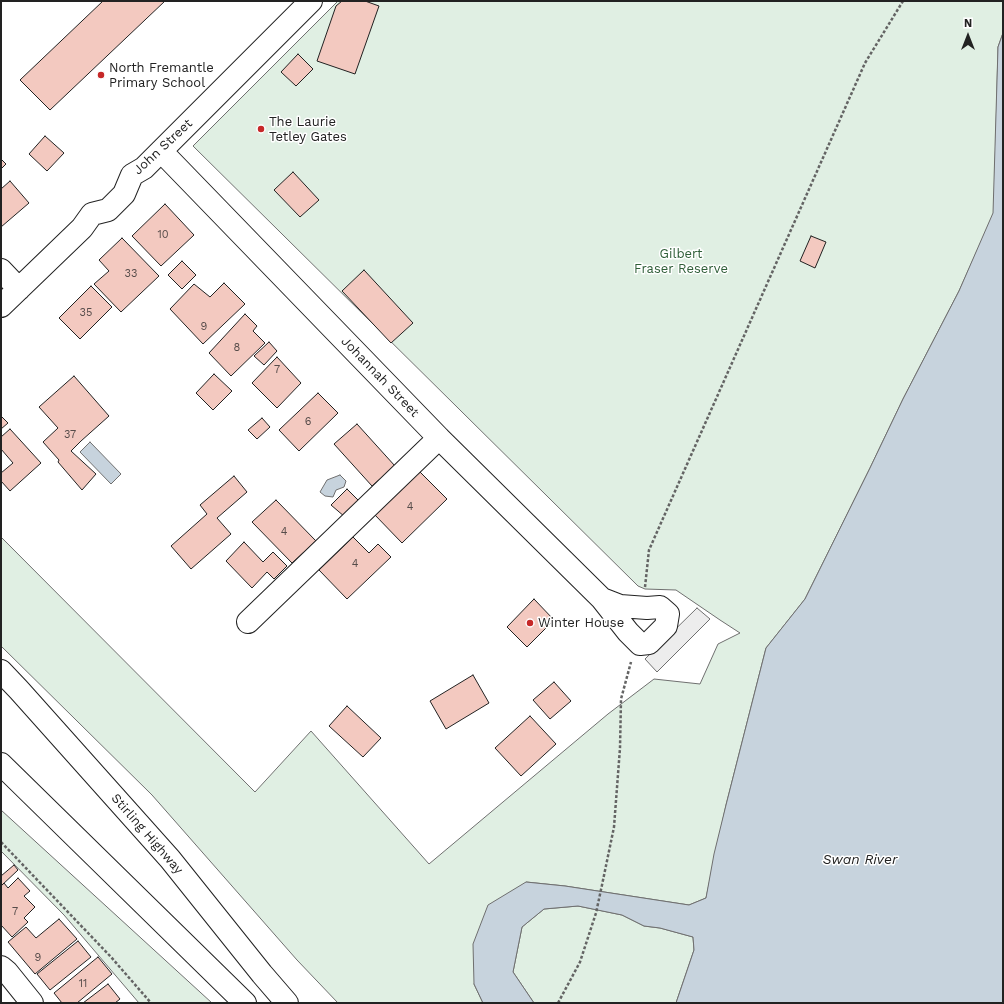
<!DOCTYPE html>
<style>
body{margin:0}
#map{position:relative;width:1004px;height:1004px;overflow:hidden;background:#fff;font-family:"Work Sans",sans-serif}
canvas{display:block}
.frame{position:absolute;inset:0;border:2px solid #222;pointer-events:none}
.north{position:absolute;left:948px;top:16px;width:40px;height:40px;-webkit-text-stroke:3px #fff;paint-order:stroke;rotate:0deg;font-size:11px;font-weight:700;line-height:16px;text-align:center;color:#222}
.north::after{content:'';display:block;margin:auto;width:14px;height:18px;background:#222;clip-path:polygon(50% 0,100% 100%,50% 72%,0 100%)}
</style>
<div id="map">
<canvas width="1004" height="1004"></canvas>
<div class="frame"></div>
<div class="north">N</div>
</div>
<script>
const c = document.querySelector('canvas').getContext('2d');
c.lineJoin = 'round';
function paint(path, color) { c.fillStyle = color; c.fill(path, 'evenodd'); }
const toPath = rows => new Path2D(rows.map(r => 'M' + r).join(''));
function strokePath(path, color, width, dash) { c.strokeStyle = color; c.lineWidth = width; c.lineCap = dash ? 'butt' : 'round'; c.setLineDash(dash || []); c.stroke(path); }
function drawText(font, color, halo, rows, align = 'center') {
  c.font = font + ' "Work Sans",sans-serif'; c.lineWidth = 3; c.setLineDash([]); c.textBaseline = 'middle'; c.strokeStyle = halo; c.fillStyle = color; for (const [text, x, y, turn = 0] of rows) {
    c.save(); c.translate(x, y); c.rotate((+turn || 0) * Math.PI / 180); c.textAlign = isNaN(turn) ? turn : align; if (halo) c.strokeText(text, 0, 0); c.fillText(text, 0, 0); c.restore();
  }
}
const green = toPath([
 [338,1,1003,1,1003,33,998,47,994,213,959,291,903,399,870,468,805,599,766,648,726,805,706,898,689,905,565,886,526,882,474,984,483,1003,338,1003,297,960,152,795,1,646,1,537,255,792,311,731,429,864,608,714,654,679,700,684,718,644,740,633,720,620,676,590,645,589,638,586,193,146,338,1],
 [1,810,212,1003,139,1003,64,915,1,851,1,810],
 [578,906,622,915,644,926,660,928,693,937,694,950,676,1003,534,1003,513,972,522,927,544,909,578,906]
]);
const parking = toPath([
 [697,608,710,619,657,672,645,659,697,608]
]);
const water = toPath([
 [1003,33,1003,1003,676,1003,694,950,693,937,660,928,644,926,622,915,578,906,544,909,522,927,513,972,534,1003,483,1003,474,984,473,944,488,905,526,882,565,886,689,905,706,898,714,854,726,805,766,648,805,599,870,468,903,399,959,291,993,213,998,47,1003,33],
 [90,442,121,474,111,484,80,452,90,442],
 [340,475,346,481,344,487,336,490,333,497,325,496,320,492,327,480,340,475]
]);
const building = toPath([
 [103,1,165,1,50,110,20,80,103,1],
 [342,1,365,1,379,6,355,74,317,61,336,6,342,1],
 [298,54,313,69,296,86,281,72,298,54],
 [45,136,64,153,47,171,29,154,45,136],
 [1,159,6,164,1,169,1,159],
 [293,172,319,200,300,217,274,190,293,172],
 [10,181,29,203,1,227,1,189,10,181],
 [165,204,194,235,161,266,132,236,165,204],
 [811,236,826,242,815,268,800,261,811,236],
 [122,238,159,276,121,312,94,284,109,271,99,260,122,238],
 [182,261,196,275,182,289,168,275,182,261],
 [364,270,413,323,391,343,342,291,364,270],
 [224,283,245,304,203,344,170,309,194,284,210,297,224,283],
 [91,286,112,307,80,339,59,318,91,286],
 [245,314,257,326,253,331,265,343,231,376,209,353,245,314],
 [269,342,277,351,264,365,254,356,269,342],
 [277,357,301,383,277,408,252,383,277,357],
 [214,374,232,391,213,410,196,393,214,374],
 [74,376,109,416,81,441,71,451,96,474,82,490,58,462,59,460,43,442,58,428,39,407,74,376],
 [318,393,338,413,299,451,279,430,318,393],
 [1,416,8,423,1,429,1,416],
 [262,418,270,427,257,439,248,430,262,418],
 [357,424,395,466,372,486,334,444,357,424],
 [10,429,41,463,10,491,1,481,1,473,13,463,1,449,1,437,10,429],
 [419,471,447,499,402,543,374,514,419,471],
 [234,476,247,492,217,518,231,534,191,569,171,546,207,514,200,505,234,476],
 [347,489,360,502,345,517,331,505,347,489],
 [276,500,316,541,292,563,252,522,276,500],
 [353,537,369,553,378,544,391,557,347,599,319,570,353,537],
 [244,542,263,562,273,552,287,566,274,579,267,572,252,588,226,561,244,542],
 [534,599,554,620,527,647,507,627,534,599],
 [473,675,489,703,446,729,430,701,473,675],
 [554,682,571,701,550,719,533,700,554,682],
 [347,706,381,738,363,757,329,726,347,706],
 [530,716,556,744,521,776,495,748,530,716],
 [14,865,18,870,1,886,1,876,14,865],
 [18,878,30,891,24,896,35,907,24,918,28,922,12,937,1,925,1,886,4,883,8,888,18,878],
 [59,919,77,939,35,974,8,942,26,927,36,938,59,919],
 [78,941,91,957,50,990,37,974,78,941],
 [98,957,112,974,77,1003,62,1003,54,993,98,957],
 [108,984,120,999,115,1003,83,1003,108,984]
]);
const path = toPath([
 [645,587,649,550,865,63,903,1],
 [1,842,111,957,151,1003],
 [558,1003,580,962,596,913,602,885,614,827,620,748,621,699,631,662]
]);
const minor = toPath([
 [161,151,439,438,602,599,628,632,640,644,649,643,666,626,668,614,660,607,647,608,620,606,602,599],
 [1,270,19,289],
 [1,306,82,228,92,214,108,210,124,194,132,175,144,168,311,1],
 [248,622,439,438],
 [1,967,7,972,32,1003]
]);
const highway = toPath([
 [1,671,19,690,170,859,262,974,287,1003],
 [1,764,245,1003]
]);
const markers = [
 [101,75,4,"#c62828"],
 [261,129,4,"#c62828"],
 [530,623,4,"#c62828"]
];
const numberNames = [
 ["10",163,235],
 ["33",131,274],
 ["35",86,313],
 ["9",204,327],
 ["8",237,348],
 ["7",277,370],
 ["6",308,422],
 ["37",70,435],
 ["4",410,507],
 ["4",284,532],
 ["4",355,564],
 ["7",15,912],
 ["9",38,958],
 ["11",83,984]
];
const poiNames = [
 ["North Fremantle",109,68],
 ["Primary School",109,83],
 ["The Laurie",269,122],
 ["Tetley Gates",269,137],
 ["Winter House",538,623]
];
const streetNames = [
 ["John Street",163,147,-43],
 ["Johannah Street",380,377,46],
 ["Stirling Highway",147,834,49]
];
const parkNames = [
 ["Gilbert",681,254],
 ["Fraser Reserve",681,269]
];
const waterNames = [
 ["Swan River",860,860]
];
paint(green, '#e0efe3');
strokePath(green, '#6f6f6f', 1);
paint(parking, '#ededed');
strokePath(parking, '#6f6f6f', 1);
paint(water, '#c7d3dd');
strokePath(water, '#6f6f6f', 1);
paint(building, '#f3c9c0');
strokePath(building, '#222', 1);
strokePath(minor, '#222', 24);
strokePath(highway, '#222', 24);
strokePath(path, '#646464', 2.5, [3, 2]);
strokePath(minor, '#fff', 22);
strokePath(highway, '#fff', 22);
for (const [x, y, r, color] of markers) { const dot = new Path2D(); dot.arc(x, y, r, 0, 2 * Math.PI); c.fillStyle = color; c.fill(dot); strokePath(dot, '#fff', 1.5); }
drawText('11px', '#564c4a', null, numberNames);
drawText('13px', '#222', '#fff', poiNames, 'left');
drawText('13px', '#222', '#fff', streetNames);
drawText('13px', '#2f5e38', '#fff', parkNames);
drawText('italic 14px', '#222', '#fff', waterNames);
</script>
